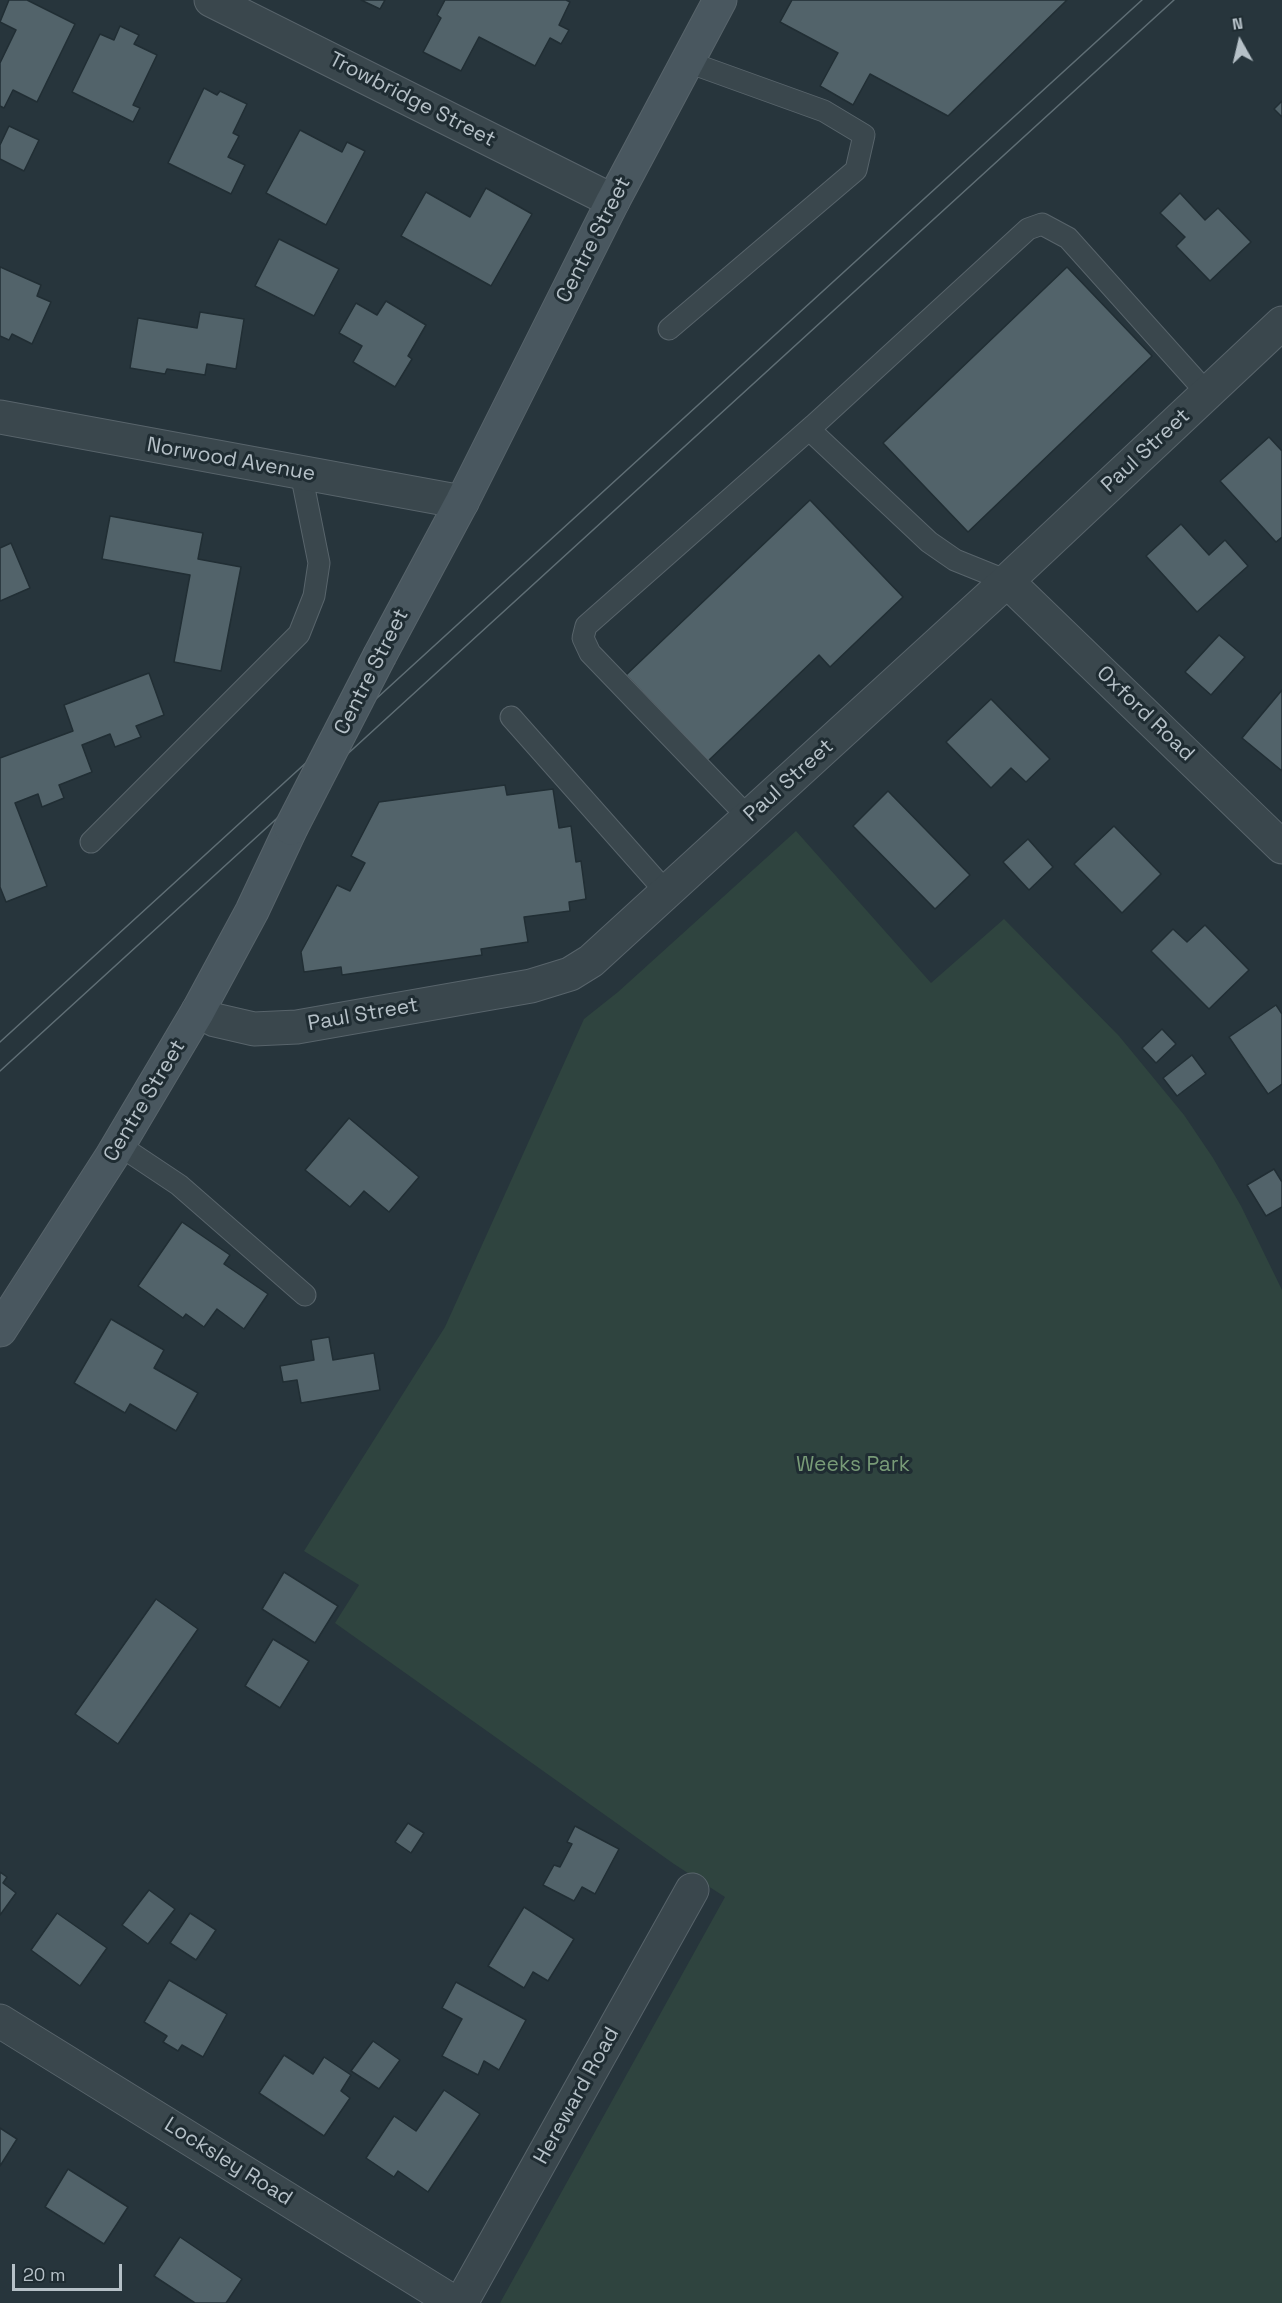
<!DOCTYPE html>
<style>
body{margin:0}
#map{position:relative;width:1282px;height:2303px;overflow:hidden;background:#27353c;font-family:"Space Grotesk",sans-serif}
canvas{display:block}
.north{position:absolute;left:1210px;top:12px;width:60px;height:60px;-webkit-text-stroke:4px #1f2c32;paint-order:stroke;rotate:352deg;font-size:16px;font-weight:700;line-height:24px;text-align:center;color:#b6c1c8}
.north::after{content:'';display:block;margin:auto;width:21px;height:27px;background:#b6c1c8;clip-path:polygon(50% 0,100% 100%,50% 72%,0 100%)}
.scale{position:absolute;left:12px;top:2264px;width:110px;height:27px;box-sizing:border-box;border:3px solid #b6c1c8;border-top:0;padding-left:8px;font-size:18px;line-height:21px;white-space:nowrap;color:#b6c1c8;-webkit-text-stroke:4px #1f2c32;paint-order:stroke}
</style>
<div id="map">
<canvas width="1282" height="2303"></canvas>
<div class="north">N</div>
<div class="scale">20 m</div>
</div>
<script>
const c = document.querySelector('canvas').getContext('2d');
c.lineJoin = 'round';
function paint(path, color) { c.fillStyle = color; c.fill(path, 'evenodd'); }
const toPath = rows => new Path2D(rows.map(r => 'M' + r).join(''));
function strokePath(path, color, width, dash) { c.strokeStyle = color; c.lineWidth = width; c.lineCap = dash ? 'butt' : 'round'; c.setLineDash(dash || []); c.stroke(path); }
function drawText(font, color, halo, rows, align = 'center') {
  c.font = font + ' "Space Grotesk",sans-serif'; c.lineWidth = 6; c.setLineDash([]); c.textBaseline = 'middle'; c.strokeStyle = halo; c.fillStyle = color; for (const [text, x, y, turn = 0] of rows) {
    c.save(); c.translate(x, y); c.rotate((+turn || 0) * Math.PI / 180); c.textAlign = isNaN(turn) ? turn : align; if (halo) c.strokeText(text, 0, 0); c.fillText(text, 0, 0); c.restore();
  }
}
const green = toPath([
 [796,831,931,983,1004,919,1119,1036,1184,1115,1213,1158,1241,1206,1282,1290,1282,2303,500,2303,725,1897,674,1864,335,1623,359,1585,304,1551,445,1327,584,1019,618,992]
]);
const building = toPath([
 [9,0,27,0,75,24,37,102,13,90,4,108,0,106,0,63,16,30,0,22,9,0],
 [361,0,385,0,380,9,361,0],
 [445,0,566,0,570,2,559,25,569,30,561,44,550,38,535,66,479,37,461,71,423,52,441,18,437,15,445,0],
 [792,0,1067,0,948,116,870,74,853,105,820,86,838,53,780,22,792,0],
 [120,26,139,35,134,44,157,55,133,105,140,108,133,122,72,92,100,34,114,40,120,26],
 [204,88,217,95,220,91,247,104,233,133,239,136,228,157,245,165,231,194,168,163,204,88],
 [1282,101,1282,117,1274,109,1282,101],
 [9,126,39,140,24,171,0,159,0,145,9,126],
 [300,130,342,152,347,142,365,151,326,225,266,193,300,130],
 [486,188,532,214,491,286,401,236,426,192,470,217,486,188],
 [1180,193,1205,220,1218,208,1251,242,1210,281,1176,246,1185,237,1160,213,1180,193],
 [279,239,339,269,314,316,255,286,279,239],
 [0,267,41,285,37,296,51,302,32,344,12,334,9,340,0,336,0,267],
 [1067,267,1152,356,968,532,883,443,1067,267],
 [386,301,426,325,408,356,412,359,395,387,353,362,362,346,339,333,356,303,377,315,386,301],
 [200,312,244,319,236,369,207,364,205,375,167,369,165,374,130,368,138,318,197,328,200,312],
 [1269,437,1282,451,1282,537,1276,542,1220,481,1269,437],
 [810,500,903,597,830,667,819,655,708,761,626,675,810,500],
 [110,516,203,533,198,559,241,567,221,671,174,662,190,575,102,559,110,516],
 [1181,524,1209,555,1225,540,1248,566,1197,612,1146,556,1181,524],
 [11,543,30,588,0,601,0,548,11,543],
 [1219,635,1245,657,1211,695,1185,672,1219,635],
 [149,673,164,715,136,726,141,737,115,747,110,734,82,745,92,772,59,785,64,798,42,807,38,794,15,803,47,886,6,902,0,887,0,758,73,731,64,705,149,673],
 [1282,690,1282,771,1242,738,1282,690],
 [991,699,1050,759,1026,782,1011,768,991,788,946,742,991,699],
 [505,785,507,795,553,789,559,828,571,826,576,862,581,861,586,899,569,902,570,911,524,917,528,942,481,949,482,955,342,975,341,967,304,972,301,952,337,885,350,891,365,863,351,856,379,802,505,785],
 [888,791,970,875,935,909,853,826,888,791],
 [1114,826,1161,874,1122,913,1074,864,1114,826],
 [1028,839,1053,867,1029,890,1003,862,1028,839],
 [1205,925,1249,970,1209,1009,1151,951,1173,929,1187,942,1205,925],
 [1276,1005,1282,1014,1282,1084,1268,1094,1229,1037,1276,1005],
 [1162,1029,1176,1044,1156,1063,1142,1048,1162,1029],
 [1192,1055,1206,1074,1177,1096,1163,1078,1192,1055],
 [349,1118,419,1177,389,1212,364,1191,350,1207,305,1170,349,1118],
 [1274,1169,1282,1182,1282,1207,1266,1216,1247,1185,1274,1169],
 [182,1222,230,1255,224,1264,268,1294,244,1329,217,1309,204,1327,186,1314,183,1318,138,1286,182,1222],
 [111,1319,164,1350,154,1368,198,1393,176,1431,130,1404,125,1413,74,1383,111,1319],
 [329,1337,333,1360,374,1353,380,1390,301,1403,297,1380,283,1382,280,1366,314,1360,311,1340,329,1337],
 [284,1572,338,1606,315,1643,262,1609,284,1572],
 [156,1599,198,1629,118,1744,75,1714,156,1599],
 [273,1639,309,1661,280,1708,245,1686,273,1639],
 [408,1823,424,1833,411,1853,395,1842,408,1823],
 [575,1826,619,1849,595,1894,582,1887,574,1901,543,1885,554,1865,560,1867,572,1844,567,1842,575,1826],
 [0,1872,7,1877,3,1883,16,1893,0,1915,0,1872],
 [149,1890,175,1909,148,1944,122,1925,149,1890],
 [524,1907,574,1939,548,1981,533,1972,524,1988,488,1966,524,1907],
 [57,1913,107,1948,80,1986,31,1950,57,1913],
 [190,1913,216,1930,196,1960,170,1943,190,1913],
 [169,1980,227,2014,203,2057,182,2045,178,2051,163,2042,167,2036,144,2022,169,1980],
 [456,1982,526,2020,499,2070,484,2061,478,2075,442,2056,462,2019,442,2008,456,1982],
 [373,2041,400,2060,379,2089,351,2071,373,2041],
 [284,2055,313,2074,324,2057,351,2075,341,2091,350,2098,324,2136,259,2093,284,2055],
 [444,2090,480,2114,428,2192,398,2171,394,2177,366,2158,394,2116,416,2131,444,2090],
 [0,2128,17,2139,0,2166,0,2128],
 [68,2169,128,2207,104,2244,45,2207,68,2169],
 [180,2237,242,2279,226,2303,195,2303,154,2276,180,2237]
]);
const lane = toPath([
 [669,329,856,170,864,135,824,111,688,62],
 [1007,581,955,560,929,542,813,433,814,425,1028,229,1042,224,1068,238,1207,393],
 [511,717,667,893],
 [749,818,590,653,583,638,586,626,814,425],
 [91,842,299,634,314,596,319,563,301,473],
 [119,1145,179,1185,305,1295]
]);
const street = toPath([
 [211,0,613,201],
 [0,417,462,502],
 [1007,581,1282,847],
 [198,1011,215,1020,254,1029,297,1027,531,986,570,974,591,961,1007,581,1282,323],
 [0,2021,455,2303],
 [461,2303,692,1890]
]);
const secondary = toPath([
 [380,655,462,502,613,201,720,0],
 [0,1330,112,1156,198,1011,252,911,291,828]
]);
const tram = toPath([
 [0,1042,1142,0],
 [0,1071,1174,0]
]);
const secondaryBridge = toPath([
 [291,828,380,655]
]);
const streetNames = [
 ["Trowbridge Street",412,100,27],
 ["Centre Street",594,240,-63],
 ["Paul Street",1146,451,-43],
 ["Norwood Avenue",231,460,10],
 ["Centre Street",372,672,-63],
 ["Oxford Road",1145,714,44],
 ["Paul Street",789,781,-42],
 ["Paul Street",363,1015,-10],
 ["Centre Street",145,1101,-59],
 ["Hereward Road",577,2096,-61],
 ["Locksley Road",228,2162,32]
];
const parkNames = [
 ["Weeks Park",853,1465]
];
paint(green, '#2f443f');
paint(building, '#52636a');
strokePath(building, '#212e34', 1.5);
strokePath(lane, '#58646b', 23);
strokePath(street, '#58646b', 35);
strokePath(secondary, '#58646b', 35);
strokePath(lane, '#3a474d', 21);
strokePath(street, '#3a474d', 33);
strokePath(secondary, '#49575f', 33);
strokePath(tram, '#5f6e75', 1.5);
strokePath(secondaryBridge, '#58646b', 35, []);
strokePath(secondaryBridge, '#49575f', 33);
drawText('21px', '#b6c1c8', '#1f2c32', streetNames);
drawText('21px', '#789b77', '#1f2c32', parkNames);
</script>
